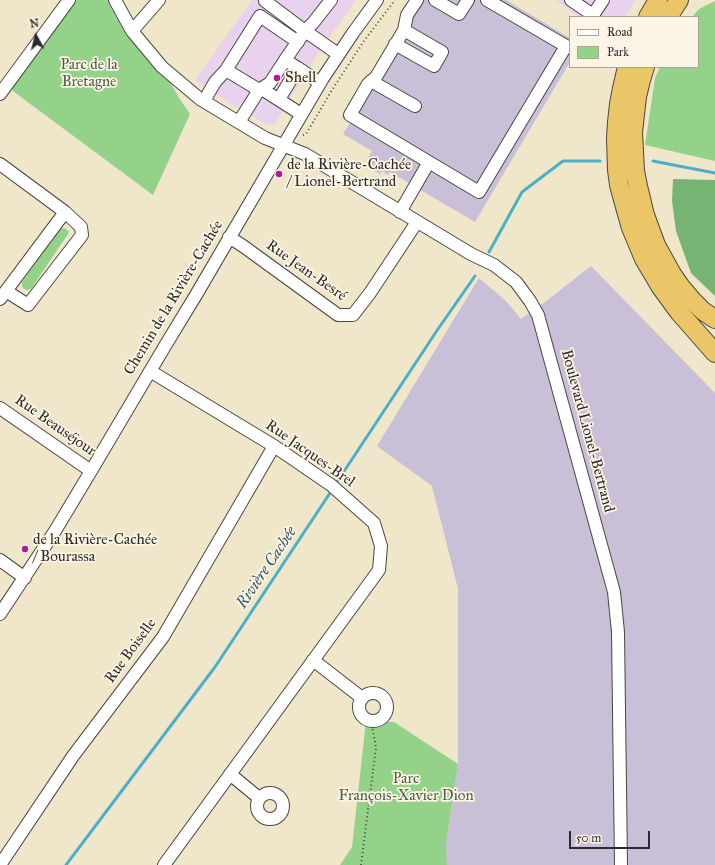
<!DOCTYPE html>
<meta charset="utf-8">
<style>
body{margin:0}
#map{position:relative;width:715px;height:865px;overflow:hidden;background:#f0e7ca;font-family:"IM FELL Great Primer",serif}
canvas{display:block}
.legend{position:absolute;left:569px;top:16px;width:130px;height:52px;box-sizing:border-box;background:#fcf5e5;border:1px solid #a8a49b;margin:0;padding:5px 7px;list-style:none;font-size:12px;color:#2b2b2b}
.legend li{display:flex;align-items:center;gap:8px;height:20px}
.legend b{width:20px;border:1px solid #a8a49b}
.north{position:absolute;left:16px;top:16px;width:40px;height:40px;-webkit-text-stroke:3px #fcf5e5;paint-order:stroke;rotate:353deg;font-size:11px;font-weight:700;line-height:16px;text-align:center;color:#2b2b2b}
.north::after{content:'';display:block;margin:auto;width:14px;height:18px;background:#2b2b2b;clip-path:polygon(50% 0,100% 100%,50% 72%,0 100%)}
.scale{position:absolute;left:569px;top:831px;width:81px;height:18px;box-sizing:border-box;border:2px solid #2b2b2b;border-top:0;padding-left:5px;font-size:12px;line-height:14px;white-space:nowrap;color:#2b2b2b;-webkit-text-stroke:3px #fcf5e5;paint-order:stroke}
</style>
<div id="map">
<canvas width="715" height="865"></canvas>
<ul class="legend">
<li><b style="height:5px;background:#fff"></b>Road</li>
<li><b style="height:11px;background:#93d288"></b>Park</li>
</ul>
<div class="north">N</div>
<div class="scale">50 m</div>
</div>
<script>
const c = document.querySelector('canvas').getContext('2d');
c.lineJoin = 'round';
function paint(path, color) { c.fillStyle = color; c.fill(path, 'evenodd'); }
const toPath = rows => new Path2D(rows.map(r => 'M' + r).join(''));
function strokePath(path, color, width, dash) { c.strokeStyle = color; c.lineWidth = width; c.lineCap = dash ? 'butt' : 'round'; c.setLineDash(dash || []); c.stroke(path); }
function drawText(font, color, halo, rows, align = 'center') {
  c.font = font + ' "IM FELL Great Primer",serif'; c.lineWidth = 3.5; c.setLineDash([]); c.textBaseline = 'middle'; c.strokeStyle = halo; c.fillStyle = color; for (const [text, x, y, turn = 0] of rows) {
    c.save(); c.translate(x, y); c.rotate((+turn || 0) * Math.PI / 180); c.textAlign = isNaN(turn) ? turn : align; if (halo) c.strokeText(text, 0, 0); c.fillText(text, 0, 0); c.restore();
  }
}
const built = toPath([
 [252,0,356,0,316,56,275,124,267,125,228,102,195,80],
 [556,0,636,0,624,17,578,17]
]);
const industrial = toPath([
 [412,0,506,0,570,38,570,62,475,222,390,172,388,175,382,171,380,174,370,168,373,164,367,160,372,151,343,134,350,123,342,118,364,82,373,74,401,27],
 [591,266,715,393,715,865,447,865,446,844,458,764,458,589,432,486,377,446,479,278,506,301,521,319,545,302]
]);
const green = toPath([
 [69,0,115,0,162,67,179,98,190,114,153,195,6,86],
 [715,1,715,161,645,145,655,78,660,67,698,67,698,17,692,17,699,9],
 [64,228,69,231,68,234,31,289,27,290,24,289,22,286,22,282,60,229],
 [366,721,394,722,458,764,446,844,447,865,340,865,352,847]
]);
const forest = toPath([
 [673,179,715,180,715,296,691,273,676,231,672,201]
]);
const stream = toPath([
 [653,161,715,173],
 [489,252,522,192,563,161,600,161],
 [335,485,438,329,475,276],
 [66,865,215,667,332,490]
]);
const path = toPath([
 [303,135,306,134,332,90,364,41,395,0],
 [361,865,376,747,371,721]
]);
const minor = toPath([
 [115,0,132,31,162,67,200,99,265,138,305,154,471,254,494,265,516,282,530,301,538,315,614,592,618,632,621,865],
 [266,0,265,1,305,31,313,23,331,0],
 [417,0,407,15,404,30,376,77,368,84,350,115,479,192,566,46,487,0],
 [435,0,459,14,468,0],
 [571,0,593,15,603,0],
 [132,31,159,0],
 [395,44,434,66,442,52,404,30],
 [285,60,270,83,259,90,226,70,260,16,298,42],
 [298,68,285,60,305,31,338,54],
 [371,81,415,106],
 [0,94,69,0],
 [279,99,298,68,320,83],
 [204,101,215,82,226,70],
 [239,122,259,90,265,91,301,114],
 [0,164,65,212,81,227,82,235,28,305,6,291],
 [400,212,429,162],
 [229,237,243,246,338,315,353,315,370,293,417,222],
 [0,299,65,212],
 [150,371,274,446,331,485,374,523,381,546,379,570,164,865],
 [0,408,91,471],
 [0,560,25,578],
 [0,614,55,531,91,471,165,346,196,295,323,78,353,33,377,0],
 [313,660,362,698],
 '359 707a14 14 0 1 1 28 0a14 14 0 1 1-28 0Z',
 [230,774,259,798],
 '257 806a13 13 0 1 1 26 0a13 13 0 1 1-26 0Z',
 [0,865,73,756,163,637,274,446]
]);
const highway = toPath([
 [648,17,658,0],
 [668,17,679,0],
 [627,67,622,88,619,104,617,122,616,138,617,170,619,185,627,214,631,228,644,259,660,286,679,312,715,353],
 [645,67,641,80,637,97,633,132,635,171,638,186,645,215,656,245,672,274,681,287,692,300,703,311,715,319]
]);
const markers = [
 [277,78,4,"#b5179e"],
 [279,174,4,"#b5179e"],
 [25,549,4,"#b5179e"]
];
const parkNames = [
 ["Parc de la",89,65],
 ["Bretagne",89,82],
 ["Parc",406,779],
 ["François-Xavier Dion",406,796]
];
const poiNames = [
 ["Shell",285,78],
 ["de la Rivière-Cachée",287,165],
 ["/ Lionel-Bertrand",287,182],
 ["de la Rivière-Cachée",33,540],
 ["/ Bourassa",33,557]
];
const streetNames = [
 ["Rue Jean-Besré",306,271,35],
 ["Chemin de la Rivière-Cachée",174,298,-59],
 ["Rue Beauséjour",55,426,35],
 ["Boulevard Lionel-Bertrand",587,431,75],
 ["Rue Jacques-Brel",310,454,35],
 ["Rue Boiselle",131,651,-54]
];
const waterNames = [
 ["Rivière Cachée",267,568,-56]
];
paint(built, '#e9d2ed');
paint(industrial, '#c9bfd7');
paint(green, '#93d288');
paint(forest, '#76b474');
strokePath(stream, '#4bafca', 3);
strokePath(minor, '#494743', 14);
strokePath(highway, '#494743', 20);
strokePath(path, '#494743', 2, [1, 3]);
strokePath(minor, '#fff', 12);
strokePath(highway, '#eac669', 18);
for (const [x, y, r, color] of markers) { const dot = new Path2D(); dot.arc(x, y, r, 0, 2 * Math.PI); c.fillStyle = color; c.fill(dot); strokePath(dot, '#fcf5e5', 1.5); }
drawText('15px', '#4a5d47', '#fcf5e5', parkNames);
drawText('15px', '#2b2b2b', '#fcf5e5', poiNames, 'left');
drawText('15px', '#2b2b2b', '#fcf5e5', streetNames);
drawText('italic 16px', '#365963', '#fcf5e5', waterNames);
</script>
